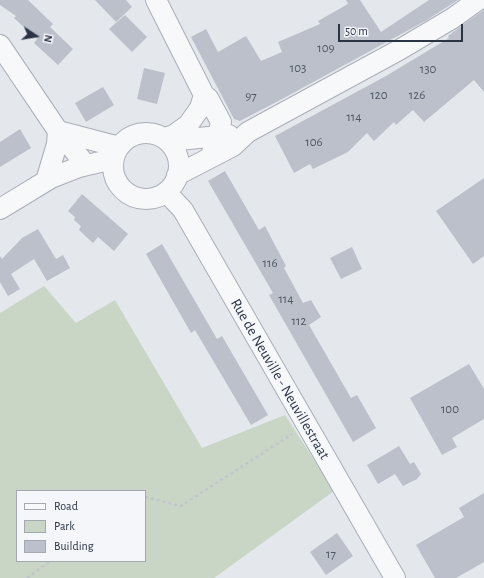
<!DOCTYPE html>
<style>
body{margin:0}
#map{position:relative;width:484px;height:578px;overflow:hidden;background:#e4e7ec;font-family:"Alegreya Sans",sans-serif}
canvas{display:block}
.legend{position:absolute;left:16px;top:490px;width:130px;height:72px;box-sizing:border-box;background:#f4f6f9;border:1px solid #a4a8b1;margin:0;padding:5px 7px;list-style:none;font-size:12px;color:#2b3445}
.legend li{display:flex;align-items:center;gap:8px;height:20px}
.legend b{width:20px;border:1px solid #a4a8b1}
.north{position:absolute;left:16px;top:16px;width:40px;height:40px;-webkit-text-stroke:3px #f4f6f9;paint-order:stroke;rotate:102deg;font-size:11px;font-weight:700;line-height:16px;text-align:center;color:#2b3445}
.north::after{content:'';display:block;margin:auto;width:14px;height:18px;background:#2b3445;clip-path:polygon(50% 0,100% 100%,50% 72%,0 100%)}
.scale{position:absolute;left:338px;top:24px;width:125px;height:18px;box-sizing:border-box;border:2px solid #2b3445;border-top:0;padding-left:5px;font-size:12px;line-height:14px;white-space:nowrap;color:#2b3445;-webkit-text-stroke:3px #f4f6f9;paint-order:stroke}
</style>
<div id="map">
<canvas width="484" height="578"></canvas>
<ul class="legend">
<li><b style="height:5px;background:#f7f8fa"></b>Road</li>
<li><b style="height:11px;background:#c9d6c5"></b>Park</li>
<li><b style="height:11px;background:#bbc0ca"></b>Building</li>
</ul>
<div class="north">N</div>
<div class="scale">50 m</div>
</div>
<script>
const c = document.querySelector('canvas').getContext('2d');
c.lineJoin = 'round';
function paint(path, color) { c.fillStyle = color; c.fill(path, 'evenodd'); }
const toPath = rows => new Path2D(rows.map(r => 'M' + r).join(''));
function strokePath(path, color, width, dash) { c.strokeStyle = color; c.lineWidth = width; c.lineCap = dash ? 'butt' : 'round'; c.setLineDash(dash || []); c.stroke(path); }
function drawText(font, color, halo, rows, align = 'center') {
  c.font = font + ' "Alegreya Sans",sans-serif'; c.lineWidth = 3; c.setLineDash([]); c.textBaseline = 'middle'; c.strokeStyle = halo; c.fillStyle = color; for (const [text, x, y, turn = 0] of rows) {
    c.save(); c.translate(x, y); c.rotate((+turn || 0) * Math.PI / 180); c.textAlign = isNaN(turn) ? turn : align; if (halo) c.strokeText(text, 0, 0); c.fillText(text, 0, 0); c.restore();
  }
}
const green = toPath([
 [44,286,76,323,115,300,202,448,285,415,334,491,214,578,0,578,0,313],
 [17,491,145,491,145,561,17,561]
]);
const building = toPath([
 [0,0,28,0,53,24,50,27,73,49,58,65,34,43,37,39,14,18,16,16,0,5],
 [95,0,126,0,132,7,116,22],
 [346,0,360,0,381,32,429,0,458,0,427,20,284,98,240,121,234,119,191,37,206,29,218,52,246,36,261,61,282,52,278,42,320,24,318,21,348,4],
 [484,10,484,92,474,80,424,122,413,110,396,125,394,122,374,141,367,133,348,152,313,169,310,164,294,173,275,136,386,76,449,38,448,36,457,29],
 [125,15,147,37,132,52,109,29],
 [144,68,165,73,157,104,137,99],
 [103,87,114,105,86,122,75,103],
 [20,129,31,148,0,167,0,142],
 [225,171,259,230,265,226,286,266,284,268,303,303,311,300,321,317,309,325,351,398,357,395,376,428,353,442,269,295,273,293,208,181],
 [484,178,484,256,473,264,436,211],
 [82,194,128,234,114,251,98,237,93,243,79,230,81,226,74,220,75,217,68,211],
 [38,229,56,259,63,255,70,268,47,281,34,259,11,274,20,289,8,296,0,282,0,256,2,259,22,238],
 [162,244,217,339,222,336,268,415,251,425,195,330,191,333,146,254],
 [352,247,362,269,341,279,330,258],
 [469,364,484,389,484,419,452,438,457,447,442,455,410,398],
 [399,446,410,464,414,462,421,474,417,479,403,486,395,474,378,484,367,465],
 [484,493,484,562,456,578,435,578,416,545,464,517,459,508],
 [337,533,353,556,326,575,310,552]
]);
const path = toPath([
 [145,497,181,506,292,434],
 [27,578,50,561]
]);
const minor = toPath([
 [156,0,204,95],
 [0,45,58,131,57,144,46,181],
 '113 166a33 33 0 1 1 66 0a33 33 0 1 1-66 0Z',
 [164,138,174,135,188,125,200,108,204,95,208,98,221,122,218,137,210,158],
 [168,141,229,135],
 [86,165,58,131,119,147],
 [177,175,233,146,248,132,399,50,453,18,478,0],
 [166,192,183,210,395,578],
 [0,209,51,178,79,167,113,159]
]);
const numberNames = [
 ["109",326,48],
 ["103",298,68],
 ["130",428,69],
 ["120",379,95],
 ["126",417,95],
 ["97",251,96],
 ["114",354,117],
 ["106",314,142],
 ["116",270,263],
 ["114",286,299],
 ["112",299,321],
 ["100",450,409],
 ["17",331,554]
];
const streetNames = [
 ["Rue de Neuville - Neuvillestraat",280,379,60]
];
paint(green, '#c9d6c5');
paint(building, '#bbc0ca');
strokePath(minor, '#a9aeb7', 22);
strokePath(path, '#c2c5cb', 2.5, [3, 3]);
strokePath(minor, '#f7f8fa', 20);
drawText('13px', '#4f5766', null, numberNames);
drawText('15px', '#2b3445', '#f4f6f9', streetNames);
</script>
